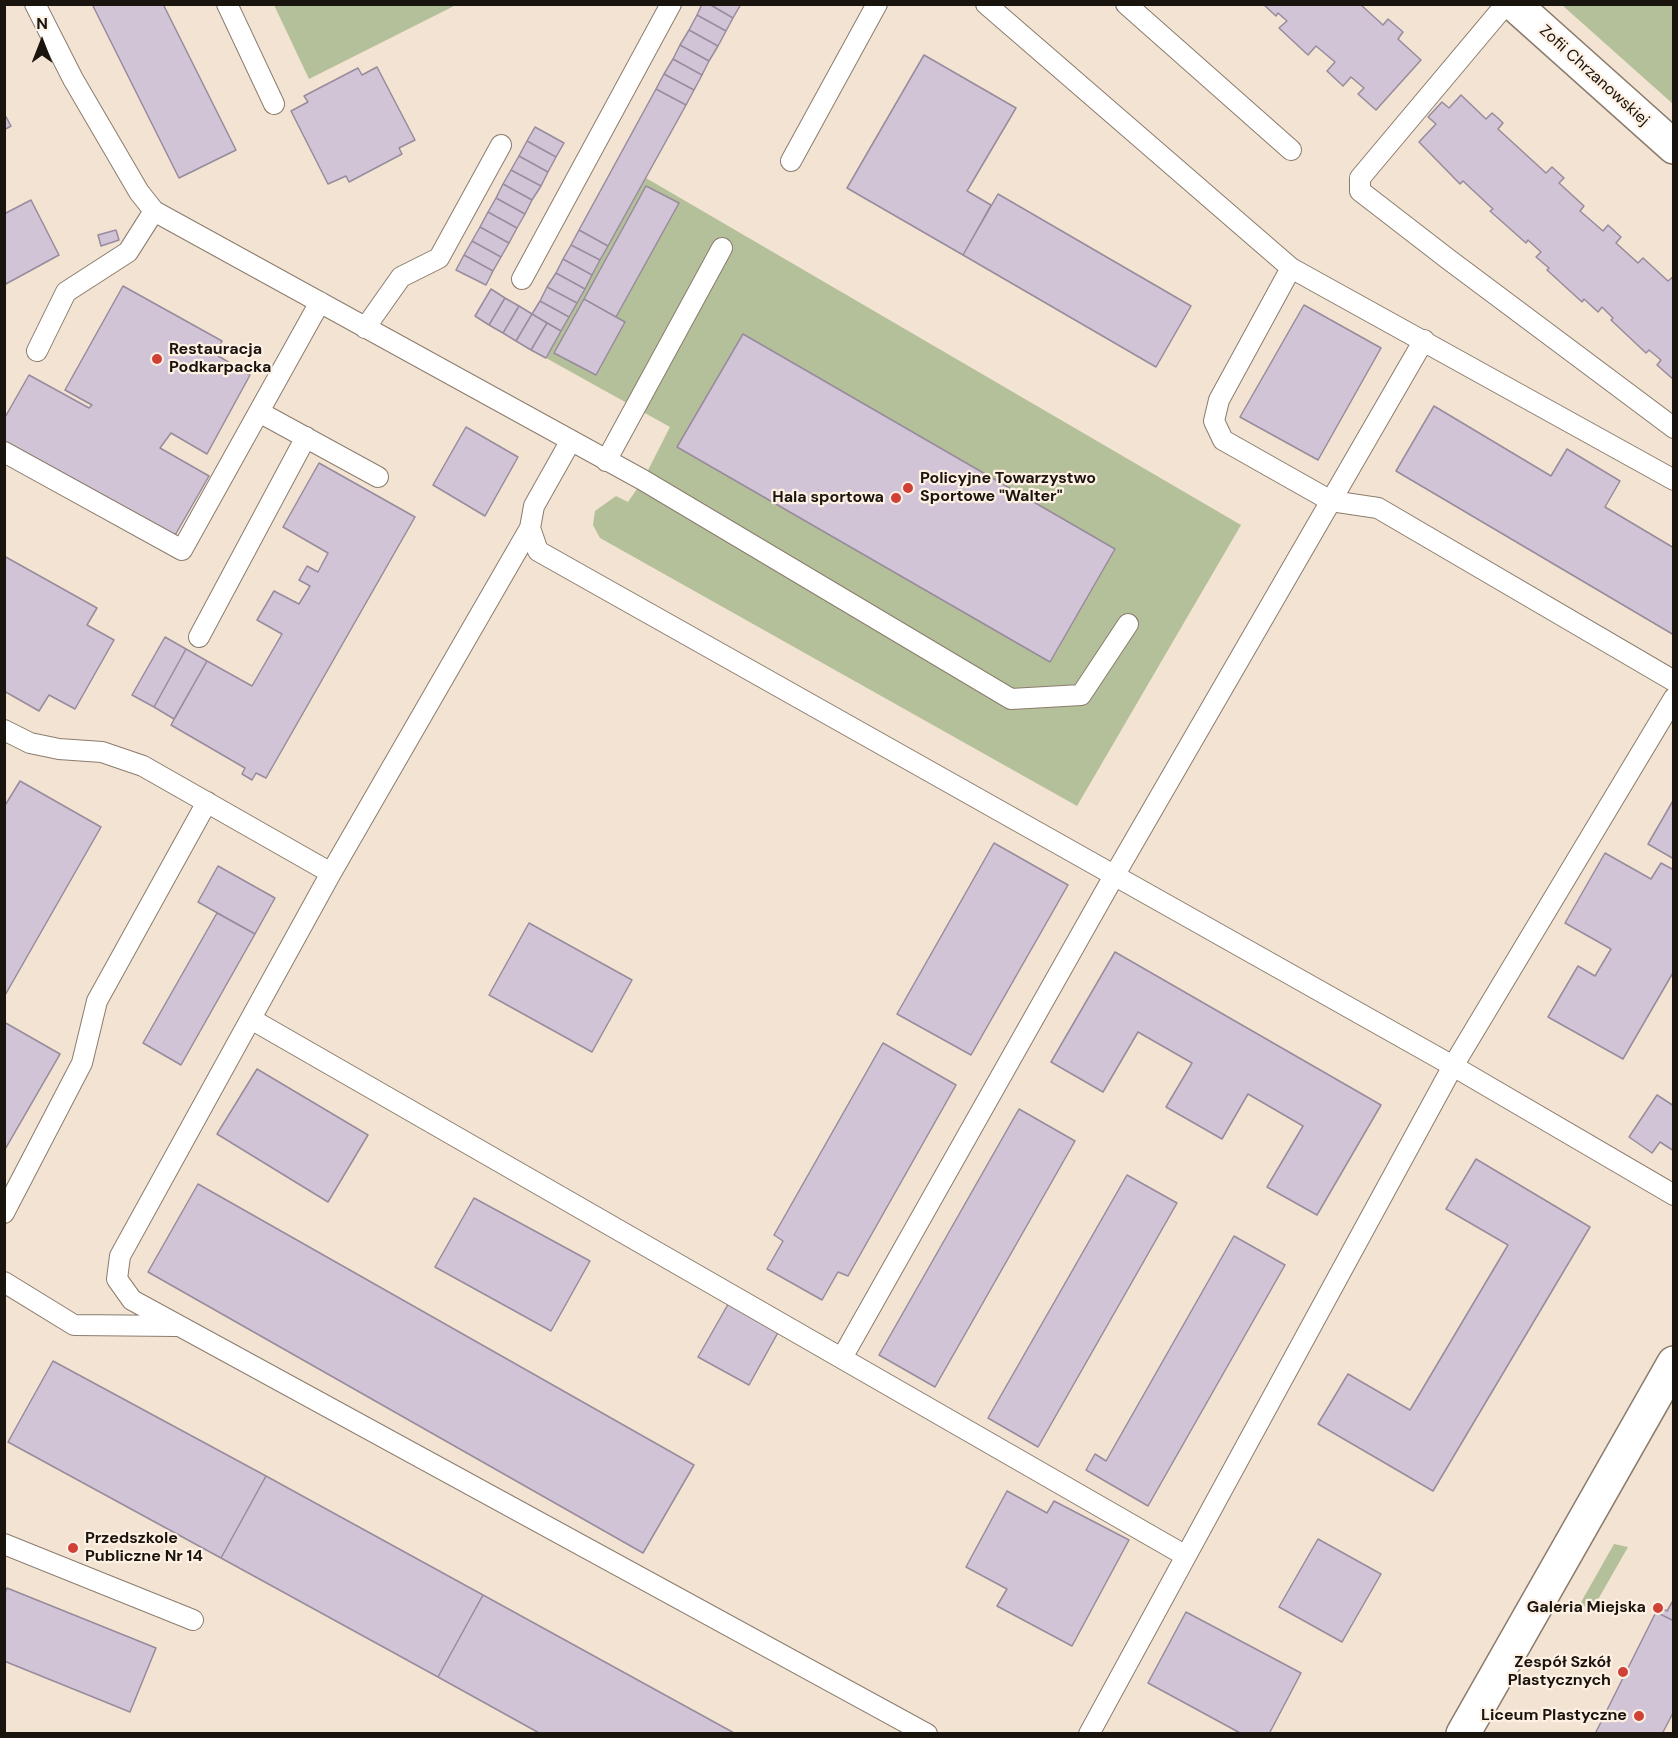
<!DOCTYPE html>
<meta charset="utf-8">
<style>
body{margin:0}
#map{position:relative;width:1678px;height:1738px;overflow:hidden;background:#f3e3d2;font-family:"DM Sans",sans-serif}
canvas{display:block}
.frame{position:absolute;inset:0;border:6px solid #19140e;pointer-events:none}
.north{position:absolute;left:12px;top:12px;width:60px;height:60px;-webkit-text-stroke:4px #fef0e3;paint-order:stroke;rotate:0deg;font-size:16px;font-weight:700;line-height:24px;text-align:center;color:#19140e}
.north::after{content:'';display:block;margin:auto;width:21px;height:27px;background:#19140e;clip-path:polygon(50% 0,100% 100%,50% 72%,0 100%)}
</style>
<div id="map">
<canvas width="1678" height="1738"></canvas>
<div class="frame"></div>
<div class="north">N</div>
</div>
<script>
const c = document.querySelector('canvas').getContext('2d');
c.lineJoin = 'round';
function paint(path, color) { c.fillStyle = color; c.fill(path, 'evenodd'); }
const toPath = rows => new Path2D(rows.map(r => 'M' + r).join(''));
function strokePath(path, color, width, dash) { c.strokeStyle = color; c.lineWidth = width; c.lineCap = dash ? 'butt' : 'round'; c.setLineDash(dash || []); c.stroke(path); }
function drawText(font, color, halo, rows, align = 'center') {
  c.font = font + ' "DM Sans",sans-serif'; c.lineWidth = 4.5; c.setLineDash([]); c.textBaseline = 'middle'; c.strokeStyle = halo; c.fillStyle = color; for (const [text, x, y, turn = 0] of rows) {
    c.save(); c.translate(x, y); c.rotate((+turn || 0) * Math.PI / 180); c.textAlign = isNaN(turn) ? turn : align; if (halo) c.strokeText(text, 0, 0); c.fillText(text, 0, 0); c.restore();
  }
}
const green = toPath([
 [274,5,456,5,309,79],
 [1562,5,1673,5,1673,104],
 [646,178,1241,525,1077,806,600,538,593,525,595,511,616,496,628,502,643,480,670,427,546,358],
 [1614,1544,1628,1547,1592,1610,1580,1604]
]);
const building = toPath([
 [92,4,163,4,236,150,179,178,92,4],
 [702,4,709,4,733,18,726,31,697,15,702,4],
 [709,4,741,4,733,18,709,4],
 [1263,4,1360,4,1383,25,1388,19,1403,32,1398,39,1421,60,1376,110,1358,94,1364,88,1351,77,1343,86,1327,71,1335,62,1316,46,1308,55,1279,28,1287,21,1278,13,1276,16,1263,4],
 [697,15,726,31,718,46,689,30,697,15],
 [689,30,718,46,709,61,680,45,689,30],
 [680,45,709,61,702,75,673,59,680,45],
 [924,55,1016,108,967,191,991,205,963,255,847,188,924,55],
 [673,59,702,75,694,90,664,74,673,59],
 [377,67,415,140,399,148,402,154,349,182,346,176,328,184,291,111,308,102,304,96,358,68,362,75,377,67],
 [664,74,694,90,686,105,656,89,664,74],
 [656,89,686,105,608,246,579,230,656,89],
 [1461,95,1486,119,1492,113,1499,119,1503,123,1498,129,1546,173,1552,167,1564,178,1559,183,1584,206,1580,211,1603,231,1608,225,1621,237,1616,243,1638,263,1643,258,1668,281,1674,276,1674,380,1657,365,1661,360,1649,350,1646,353,1611,320,1613,318,1602,307,1598,312,1584,299,1582,302,1547,270,1549,268,1536,257,1541,252,1528,240,1526,243,1490,211,1493,209,1463,181,1460,184,1419,142,1436,124,1428,117,1442,102,1449,108,1461,95],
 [4,113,11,126,4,130,4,113],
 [535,127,564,143,556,157,527,141,535,127],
 [527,141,556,157,548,172,519,156,527,141],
 [519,156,548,172,541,186,511,170,519,156],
 [511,170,541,186,532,200,503,184,511,170],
 [503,184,532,200,525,214,496,198,503,184],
 [646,186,679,203,616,317,584,299,646,186],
 [998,194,1191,306,1156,367,963,255,998,194],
 [496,198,525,214,517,228,488,212,496,198],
 [31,200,59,255,4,285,4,214,31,200],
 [488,212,517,228,509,243,480,227,488,212],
 [480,227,509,243,501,257,472,241,480,227],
 [116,230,119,240,101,246,98,235,116,230],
 [579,230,608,246,600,260,571,245,579,230],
 [472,241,501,257,493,271,464,255,472,241],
 [571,245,600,260,592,275,563,259,571,245],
 [464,255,493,271,486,285,456,270,464,255],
 [563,259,592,275,585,289,556,273,563,259],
 [556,273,585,289,577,303,547,287,556,273],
 [123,286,222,341,215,354,250,375,207,454,171,433,160,448,209,476,174,537,4,442,4,419,29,375,89,408,92,405,65,390,123,286],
 [547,287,577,303,569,317,540,301,547,287],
 [491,289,505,298,489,325,475,316,491,289],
 [505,298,519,306,503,333,489,325,505,298],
 [584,299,625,322,596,375,554,353,584,299],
 [540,301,569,317,561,331,532,314,540,301],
 [1304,305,1381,348,1318,460,1240,417,1304,305],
 [519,306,532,314,516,341,503,333,519,306],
 [532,314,547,323,531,350,516,341,532,314],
 [547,323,561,331,546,358,531,350,547,323],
 [743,334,1115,549,1050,662,677,447,743,334],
 [1434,406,1551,476,1567,449,1620,481,1605,507,1674,548,1674,635,1396,471,1434,406],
 [466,427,518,457,485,516,433,485,466,427],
 [319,463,415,517,266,778,256,773,252,780,242,774,245,768,171,725,207,661,252,686,282,634,257,620,274,591,299,604,310,586,299,580,307,566,318,572,328,553,283,527,319,463],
 [4,556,97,608,87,625,114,640,75,709,49,695,39,711,4,691,4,556],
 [165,637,186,649,154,707,132,695,165,637],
 [186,649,207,661,174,719,154,707,186,649],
 [20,781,101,827,4,997,4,807,20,781],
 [1674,799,1674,859,1648,844,1674,799],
 [994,843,1068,885,971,1055,897,1014,994,843],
 [1605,853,1651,879,1661,863,1674,870,1674,971,1623,1059,1548,1017,1578,966,1595,976,1611,949,1565,923,1605,853],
 [218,866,275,898,255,934,198,902,218,866],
 [217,913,255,934,181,1065,143,1043,217,913],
 [529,923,632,980,592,1052,489,995,529,923],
 [1115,952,1381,1105,1317,1215,1267,1187,1303,1126,1248,1094,1222,1139,1166,1107,1192,1063,1138,1032,1103,1092,1051,1062,1115,952],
 [4,1022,60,1054,4,1151,4,1022],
 [883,1043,956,1085,848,1276,838,1272,822,1300,767,1269,783,1241,774,1235,883,1043],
 [257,1069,368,1135,328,1202,217,1134,257,1069],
 [1657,1095,1674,1106,1674,1151,1660,1142,1652,1153,1629,1137,1657,1095],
 [1019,1109,1075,1141,935,1387,879,1355,1019,1109],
 [1476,1159,1590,1227,1433,1491,1318,1424,1348,1374,1410,1410,1508,1245,1446,1209,1476,1159],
 [1127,1175,1177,1203,1038,1447,988,1418,1127,1175],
 [198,1184,694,1465,643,1553,148,1272,198,1184],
 [474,1198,590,1261,551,1331,435,1267,474,1198],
 [1234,1236,1285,1265,1148,1506,1086,1470,1095,1454,1106,1461,1234,1236],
 [730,1301,780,1329,749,1385,698,1357,730,1301],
 [53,1361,266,1476,221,1558,8,1442,53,1361],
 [266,1476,483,1595,438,1677,221,1558,266,1476],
 [1007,1491,1047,1513,1054,1501,1129,1540,1072,1646,997,1606,1007,1589,966,1567,1007,1491],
 [1318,1539,1381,1574,1342,1642,1279,1607,1318,1539],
 [7,1588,156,1648,130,1712,4,1661,4,1595,7,1588],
 [483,1595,736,1734,541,1734,438,1677,483,1595],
 [1674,1599,1674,1621,1654,1611,1656,1606,1667,1611,1674,1599],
 [1654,1611,1674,1621,1674,1711,1662,1734,1595,1734,1655,1614,1654,1611],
 [1186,1612,1301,1673,1269,1734,1242,1734,1148,1683,1186,1612]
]);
const lane = toPath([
 [35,4,73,79,139,192,154,211,643,480,1011,699,1081,695,1128,624],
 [227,4,274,104],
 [986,4,1291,268,1674,480],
 [1126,4,1291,150],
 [1506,4,1360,178,1360,191,1448,259,1674,428],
 [791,161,877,4],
 [1291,268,1219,400,1214,421,1223,440,1331,501,1378,508,1674,681],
 [522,279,671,4],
 [365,328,401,277,439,258,501,145],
 [37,351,66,292,128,252,154,211],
 [259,412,378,477],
 [570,442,534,506,530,528,538,551,1453,1066,1674,1195],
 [4,452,182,550,320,302],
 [606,461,722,248],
 [530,528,331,873,120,1256,117,1279,132,1300,927,1734],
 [199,637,306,437],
 [4,730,30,743,59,749,102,752,143,766,331,873],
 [251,1019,1186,1556],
 [4,1213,82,1063,97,1001,207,802],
 [4,1282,74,1325,176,1326],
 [843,1356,1114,876,1424,340],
 [4,1544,193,1620],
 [1089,1734,1453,1066,1674,698]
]);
const street = toPath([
 [1514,4,1674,147]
]);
const secondary = toPath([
 [1463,1734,1674,1363]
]);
const markers = [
 [157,359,6,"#cf4136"],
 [908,488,6,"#cf4136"],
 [896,498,6,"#cf4136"],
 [73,1548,6,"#cf4136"],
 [1658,1608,6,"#cf4136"],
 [1623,1672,6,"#cf4136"],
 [1639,1716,6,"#cf4136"]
];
const streetNames = [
 ["Zofii Chrzanowskiej",1594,76,42]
];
const poiNames = [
 ["Restauracja",169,350,"left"],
 ["Podkarpacka",169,368,"left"],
 ["Policyjne Towarzystwo",920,479,"left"],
 ["Sportowe \"Walter\"",920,497,"left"],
 ["Hala sportowa",884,498],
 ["Przedszkole",85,1539,"left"],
 ["Publiczne Nr 14",85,1557,"left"],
 ["Galeria Miejska",1646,1608],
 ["Zespół Szkół",1611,1663],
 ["Plastycznych",1611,1681],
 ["Liceum Plastyczne",1627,1716]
];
paint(green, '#b4c099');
paint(building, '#d1c4d7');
strokePath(building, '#978b9c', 1.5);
strokePath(lane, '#8b7c6d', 22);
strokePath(street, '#8b7c6d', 36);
strokePath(secondary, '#8b7c6d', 36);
strokePath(lane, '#fff', 20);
strokePath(street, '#fff', 33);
strokePath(secondary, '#fff', 33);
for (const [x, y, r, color] of markers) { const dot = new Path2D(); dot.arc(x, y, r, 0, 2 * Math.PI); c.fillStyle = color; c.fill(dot); strokePath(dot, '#fef0e3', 2); }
drawText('16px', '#19140e', '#fef0e3', streetNames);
drawText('bold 16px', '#19140e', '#fef0e3', poiNames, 'right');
</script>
